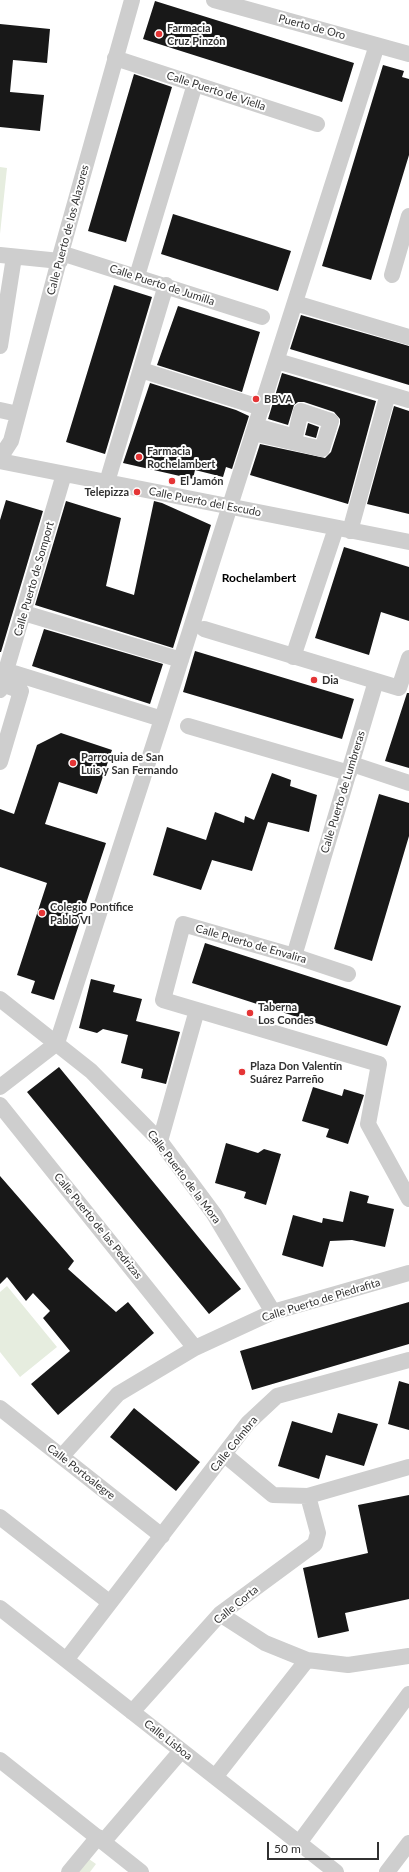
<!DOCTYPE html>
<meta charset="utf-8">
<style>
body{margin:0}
#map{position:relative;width:409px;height:1872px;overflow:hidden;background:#fff;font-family:Lato,sans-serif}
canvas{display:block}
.scale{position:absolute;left:267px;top:1842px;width:112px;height:18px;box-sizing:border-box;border:2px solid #313131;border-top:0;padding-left:5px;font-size:12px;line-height:14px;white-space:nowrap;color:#313131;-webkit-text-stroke:3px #fff;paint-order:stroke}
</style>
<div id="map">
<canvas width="409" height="1872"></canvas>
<div class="scale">50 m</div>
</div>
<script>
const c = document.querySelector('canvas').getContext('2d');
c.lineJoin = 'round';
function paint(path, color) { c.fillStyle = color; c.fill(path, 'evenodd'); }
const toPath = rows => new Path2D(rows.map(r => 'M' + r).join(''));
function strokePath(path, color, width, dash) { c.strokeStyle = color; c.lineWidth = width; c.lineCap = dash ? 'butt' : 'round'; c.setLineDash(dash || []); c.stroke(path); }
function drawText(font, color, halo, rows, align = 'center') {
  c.font = font + ' Lato,sans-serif'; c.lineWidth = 4; c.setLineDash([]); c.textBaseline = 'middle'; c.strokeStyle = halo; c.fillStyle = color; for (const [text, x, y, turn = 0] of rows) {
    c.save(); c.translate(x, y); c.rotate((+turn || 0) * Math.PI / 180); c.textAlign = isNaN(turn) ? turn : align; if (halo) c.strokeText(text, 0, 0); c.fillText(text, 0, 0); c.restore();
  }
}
const green = toPath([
 [0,167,7,168,0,234],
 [7,1286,57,1347,20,1377,0,1352,0,1292],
 [89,1859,96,1864,90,1872,79,1872]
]);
const building = toPath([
 [155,1,354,63,342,102,143,39],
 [0,24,50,29,47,63,13,60,10,92,44,95,40,131,0,127],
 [383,65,404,71,402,77,409,79,409,155,371,280,322,266],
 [134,74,172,87,126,242,88,231],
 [173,214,291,251,278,291,161,254],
 [114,285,152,297,105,454,66,442],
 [178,306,260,332,242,392,157,365],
 [301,315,409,346,409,385,290,349],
 [282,373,376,401,348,504,250,475,260,444,325,458,331,452,340,424,340,419,334,412,304,402,298,402,294,405,288,425,268,419],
 [150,383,236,410,249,416,232,469,226,467,223,477,195,470,193,479,123,463],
 [394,406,409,411,409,514,367,504],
 [308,423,319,427,316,438,305,435],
 [6,500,43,511,1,652,0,652,0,520],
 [66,501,121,518,106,586,134,595,154,501,162,503,211,525,173,648,35,605],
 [344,547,409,567,409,621,381,612,369,655,315,638],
 [44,629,163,664,150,704,32,666],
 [195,651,354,699,342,739,183,692],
 [407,693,409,693,409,768,385,761],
 [61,733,112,750,97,794,59,782,45,824,106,843,54,1000,31,993,35,981,17,975,47,883,0,867,0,809,14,814,37,745],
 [272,773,291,780,290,786,317,795,309,832,268,822,252,871,212,860,201,890,153,875,167,827,206,840,215,812,244,823,245,816,254,820],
 [379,794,409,803,409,836,372,961,334,949],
 [205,943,401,1006,387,1046,192,983],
 [91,979,115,985,113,992,142,999,136,1021,180,1032,166,1084,141,1078,143,1069,121,1063,128,1035,103,1029,97,1033,79,1028],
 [59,1067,241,1289,209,1314,27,1092],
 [313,1087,342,1096,344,1089,364,1095,348,1144,326,1137,329,1129,302,1121],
 [226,1143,258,1153,264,1149,281,1154,266,1205,244,1198,246,1192,215,1183],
 [0,1176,74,1261,68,1269,116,1312,128,1302,154,1333,58,1415,31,1384,70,1351,43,1318,50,1311,33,1293,26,1301,7,1277,0,1284],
 [350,1191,369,1196,367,1203,394,1209,385,1247,352,1240,330,1241,323,1267,282,1255,293,1215,322,1223,323,1218,343,1222],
 [409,1302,409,1344,252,1390,240,1351],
 [399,1381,409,1384,409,1430,388,1424],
 [134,1408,200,1462,176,1491,110,1437],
 [338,1413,378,1424,364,1466,326,1455,319,1479,278,1466,292,1421,332,1433],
 [409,1495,409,1599,345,1613,349,1631,318,1638,303,1568,368,1553,358,1505]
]);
const minor = toPath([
 [214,0,409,54],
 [115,58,317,124],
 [61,253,262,317],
 [0,255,60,261],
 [392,275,409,216],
 [137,276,195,84],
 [295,303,409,337],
 [0,346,14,257],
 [277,361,409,400],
 [141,370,262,408],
 [0,410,18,414],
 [253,433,322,449,331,421,301,411,295,437,256,426],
 [0,458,11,441,61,253,132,0],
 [0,461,409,542],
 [107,482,166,285],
 [350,531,388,394],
 [24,613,181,660],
 [204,629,399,688,409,658],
 [293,657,336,528],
 [7,671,162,719],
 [2,684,64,474],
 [0,690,2,684,21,691,0,762],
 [188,726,349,773],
 [352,764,409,783],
 [294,956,376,681],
 [348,974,294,956,183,924,163,1000,379,1064,368,1124,409,1199],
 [0,999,91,1071,160,1141,214,1214,273,1312],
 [0,1087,57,1043,162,719,377,45],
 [0,1105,195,1348],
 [160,1141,197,1010],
 [0,1408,162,1536],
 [225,1455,273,1495,308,1496,409,1467],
 [62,1456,118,1394,195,1348,273,1312,409,1273],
 [0,1517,109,1602],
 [0,1608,336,1872],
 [220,1614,265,1643,307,1660,348,1665,409,1656],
 [66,1660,248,1423,277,1396,409,1360],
 [132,1712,220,1614,315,1544,318,1533,308,1496],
 [0,1760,141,1872],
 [215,1777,307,1660],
 [103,1842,181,1751],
 [299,1843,409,1694],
 [69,1872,98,1837],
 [387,1872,409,1843]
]);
const markers = [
 [159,34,4,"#e53536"],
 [256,399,4,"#e53536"],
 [139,457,4,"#e53536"],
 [172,481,4,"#e53536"],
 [137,492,4,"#e53536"],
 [314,680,4,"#e53536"],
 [73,763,4,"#e53536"],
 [42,913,4,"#e53536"],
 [250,1013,4,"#e53536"],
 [242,1072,4,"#e53536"]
];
const streetNames = [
 ["Puerto de Oro",312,27,15],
 ["Calle Puerto de Viella",216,91,18],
 ["Calle Puerto de los Alazores",68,230,-75],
 ["Calle Puerto de Jumilla",162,285,18],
 ["Calle Puerto del Escudo",205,502,11],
 ["Calle Puerto de Somport",34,579,-74],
 ["Calle Puerto de Lumbreras",343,792,-73],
 ["Calle Puerto de Envalira",251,944,16],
 ["Calle Puerto de la Mora",184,1177,53],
 ["Calle Puerto de las Pedrizas",98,1226,51],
 ["Calle Puerto de Piedrafita",321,1300,-17],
 ["Calle Coímbra",234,1444,-51],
 ["Calle Portoalegre",81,1472,38],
 ["Calle Corta",236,1605,-39],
 ["Calle Lisboa",168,1740,38]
];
const poiNames = [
 ["Farmacia",167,28],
 ["Cruz Pinzón",167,41],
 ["BBVA",264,399],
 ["Farmacia",147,451],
 ["Rochelambert",147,464],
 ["El Jamón",180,481],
 ["Telepizza",129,492,"right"],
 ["Dia",322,680],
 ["Parroquia de San",81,757],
 ["Luis y San Fernando",81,770],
 ["Colegio Pontífice",50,907],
 ["Pablo VI",50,920],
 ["Taberna",258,1007],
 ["Los Condes",258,1020],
 ["Plaza Don Valentín",250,1066],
 ["Suárez Parreño",250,1079]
];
const neighbourhoodNames = [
 ["Rochelambert",259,578]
];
paint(green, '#e6eddf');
paint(building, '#181818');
strokePath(minor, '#cecece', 16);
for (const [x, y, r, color] of markers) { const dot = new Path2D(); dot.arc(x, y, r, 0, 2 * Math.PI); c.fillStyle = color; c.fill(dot); strokePath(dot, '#fff', 1.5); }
drawText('11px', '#313131', '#fff', streetNames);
drawText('bold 11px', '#313131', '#fff', poiNames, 'left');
drawText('bold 12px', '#000', '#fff', neighbourhoodNames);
</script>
